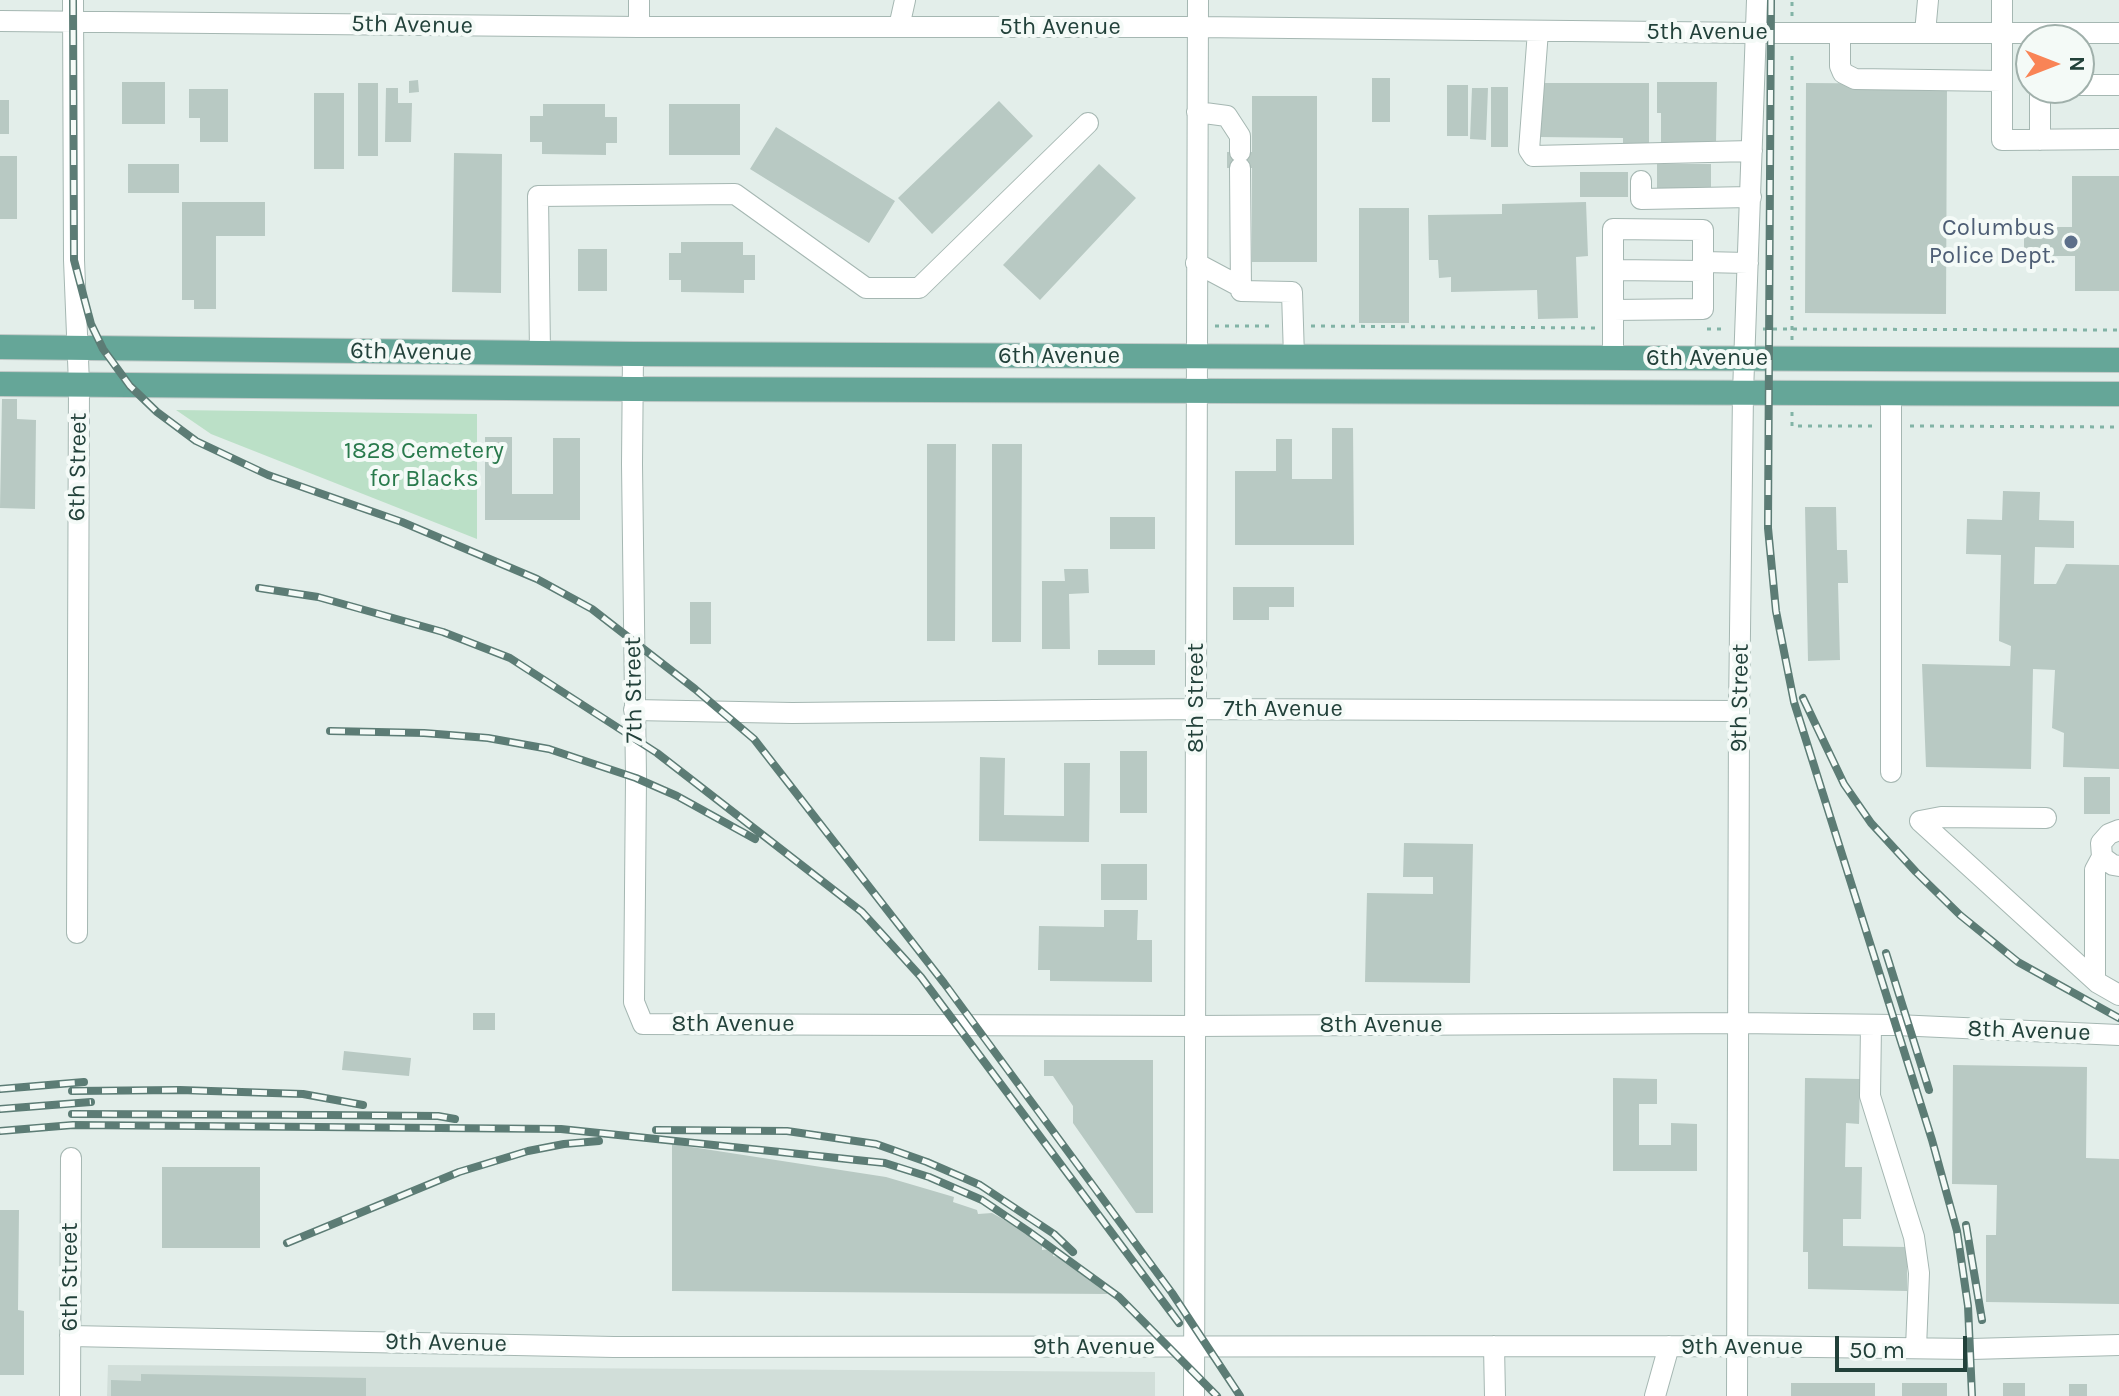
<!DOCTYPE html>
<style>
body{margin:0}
#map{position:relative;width:2119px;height:1396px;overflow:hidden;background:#e3eeea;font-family:Karla,sans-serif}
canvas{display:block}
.north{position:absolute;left:2015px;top:24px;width:80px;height:80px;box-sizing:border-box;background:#f4faf7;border:2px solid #a0b0ab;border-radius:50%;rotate:90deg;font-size:22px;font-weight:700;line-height:32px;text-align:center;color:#22413a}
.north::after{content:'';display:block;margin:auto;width:28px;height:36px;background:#f98456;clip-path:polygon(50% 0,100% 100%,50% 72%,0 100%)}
.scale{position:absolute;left:1835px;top:1336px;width:132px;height:36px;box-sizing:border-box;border:4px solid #22413a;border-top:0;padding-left:10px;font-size:24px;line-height:28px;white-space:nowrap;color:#22413a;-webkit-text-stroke:6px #f4faf7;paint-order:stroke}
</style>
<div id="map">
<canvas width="2119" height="1396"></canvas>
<div class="north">N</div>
<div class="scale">50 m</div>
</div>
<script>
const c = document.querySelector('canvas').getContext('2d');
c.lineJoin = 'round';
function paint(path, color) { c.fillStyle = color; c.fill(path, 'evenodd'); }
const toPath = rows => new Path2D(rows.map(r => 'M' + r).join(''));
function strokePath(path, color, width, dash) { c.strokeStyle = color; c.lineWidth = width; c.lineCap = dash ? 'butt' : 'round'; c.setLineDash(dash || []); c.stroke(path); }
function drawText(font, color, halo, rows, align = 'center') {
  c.font = font + ' Karla,sans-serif'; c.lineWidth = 8; c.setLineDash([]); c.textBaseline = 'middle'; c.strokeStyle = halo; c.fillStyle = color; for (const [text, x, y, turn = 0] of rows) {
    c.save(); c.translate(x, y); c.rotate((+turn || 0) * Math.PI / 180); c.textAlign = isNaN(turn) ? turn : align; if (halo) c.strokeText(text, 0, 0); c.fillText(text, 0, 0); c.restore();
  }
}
const built = toPath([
 [108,1365,1155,1372,1155,1396,107,1396]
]);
const green = toPath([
 [176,410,477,414,477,539,211,434]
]);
const building = toPath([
 [1372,78,1390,78,1390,122,1372,122],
 [418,80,419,92,409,93,409,81],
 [122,82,165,82,165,124,122,124],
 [1657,82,1717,82,1716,144,1661,144,1661,113,1657,113],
 [358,83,378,83,378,156,358,156],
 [1540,83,1649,83,1649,151,1623,151,1623,138,1540,137],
 [1806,83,1947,84,1946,314,1805,313],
 [1447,85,1468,85,1468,136,1447,136],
 [1491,87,1508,87,1508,147,1491,147],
 [386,88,398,88,398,103,412,103,411,142,385,142],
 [1472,88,1488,88,1486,140,1470,139],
 [189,89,228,89,228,142,200,142,200,118,189,118],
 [314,93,344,93,344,169,314,169],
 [1252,96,1317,96,1317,262,1252,262,1252,168,1227,168,1227,152,1252,152],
 [0,100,9,100,9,134,0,134],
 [999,101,1033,136,932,234,898,198],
 [543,104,605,104,605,117,617,117,617,143,606,143,606,155,542,154,542,142,530,142,530,116,543,116],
 [669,104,740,104,740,155,669,155],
 [776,127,895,201,869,243,750,169],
 [454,153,502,154,501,293,452,292],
 [0,156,17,156,17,219,0,219],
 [128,164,179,164,179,193,128,193],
 [1099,164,1136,198,1040,300,1003,265],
 [1657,164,1711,164,1711,191,1657,191],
 [1580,172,1628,172,1628,197,1580,197],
 [2072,176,2119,176,2119,291,2075,291,2075,256,2024,256,2024,227,2072,227],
 [182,202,265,202,265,236,216,236,216,309,194,309,194,300,182,300],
 [1586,202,1588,256,1576,257,1578,318,1538,319,1537,290,1451,292,1451,277,1439,278,1438,260,1429,260,1428,215,1502,214,1502,204],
 [1359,208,1409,208,1409,323,1359,323],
 [681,242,743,242,743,255,755,255,755,280,744,280,744,293,681,292,681,280,669,280,669,253,681,253],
 [578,249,607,249,607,291,578,291],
 [2,399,17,399,17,419,36,420,35,509,0,508],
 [1332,428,1353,428,1354,545,1235,545,1235,471,1276,471,1276,439,1292,439,1292,479,1332,479],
 [485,437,512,437,512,494,553,494,553,438,580,438,580,520,485,520],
 [927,444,956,444,955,641,927,641],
 [992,444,1022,444,1021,642,992,642],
 [2003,491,2040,492,2039,520,2074,521,2074,548,2035,547,2034,584,2056,584,2066,564,2119,565,2119,769,2063,767,2064,733,2052,728,2055,670,2033,669,2031,769,1926,767,1922,664,2010,666,2011,646,1999,641,2001,555,1966,554,1967,519,2002,520],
 [1805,507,1836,507,1837,550,1847,550,1848,583,1838,583,1840,660,1808,661],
 [1110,517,1155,517,1155,549,1110,549],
 [1064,569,1088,569,1089,593,1069,594,1070,649,1042,649,1042,581,1065,581],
 [1233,587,1294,587,1294,607,1269,607,1269,620,1233,620],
 [690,602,711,602,711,644,690,644],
 [1098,650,1155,650,1155,665,1098,665],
 [1120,751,1147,751,1147,813,1120,813],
 [980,757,1005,758,1004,815,1064,816,1064,763,1090,763,1089,842,979,841],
 [2084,777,2110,777,2110,814,2084,814],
 [1404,843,1473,844,1470,983,1365,982,1367,893,1433,894,1433,877,1403,877],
 [1101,864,1147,864,1147,900,1101,900],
 [1104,910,1138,910,1137,940,1152,940,1152,982,1050,981,1050,970,1038,970,1039,926,1104,927],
 [473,1013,495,1013,495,1030,473,1030],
 [344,1051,411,1058,409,1076,342,1070],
 [1044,1060,1153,1060,1153,1213,1136,1213,1073,1123,1073,1106,1053,1076,1044,1076],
 [1953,1065,2087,1067,2086,1158,2119,1159,2119,1304,1986,1302,1986,1235,1996,1235,1997,1185,1952,1184],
 [1613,1078,1657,1079,1657,1104,1639,1104,1639,1145,1671,1145,1671,1123,1697,1124,1697,1171,1613,1171],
 [1805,1078,1860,1079,1859,1124,1846,1123,1845,1167,1862,1167,1861,1219,1843,1219,1843,1246,1907,1247,1907,1291,1808,1289,1808,1252,1803,1252],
 [672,1144,886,1177,954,1197,953,1202,977,1210,978,1214,992,1213,1042,1241,1042,1250,1053,1249,1053,1256,1066,1258,1107,1288,1107,1294,672,1291],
 [162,1167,260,1167,260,1248,162,1248],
 [0,1210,19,1210,18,1310,24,1311,24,1375,0,1375],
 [141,1374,366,1378,366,1396,111,1396,111,1380,141,1381],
 [1791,1383,1875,1383,1875,1396,1791,1396],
 [1902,1383,1947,1383,1947,1396,1902,1396],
 [2003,1383,2025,1383,2025,1396,2003,1396],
 [2069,1384,2087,1384,2087,1396,2069,1396]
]);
const path = toPath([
 [1792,16,1792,0],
 [1215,326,1275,326],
 [1311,326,1595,328],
 [1707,329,1727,329],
 [1763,329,2119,330],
 [1792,340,1792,52],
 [1792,412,1792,426,1874,426],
 [1910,426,2119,427]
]);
const minor = toPath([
 [73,0,74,260,79,384,77,933],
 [2002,0,2002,140,2119,139],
 [0,21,639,27,1197,27,1757,33,2119,33],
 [639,27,639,0],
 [899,27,905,0],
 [1538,31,1529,150,1533,156,1752,151],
 [1840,33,1840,66,1843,73,1855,79,2002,81],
 [1925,33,1928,0],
 [2079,85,2119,85],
 [2040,88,2040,140],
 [1197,112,1227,116,1240,136,1240,152],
 [1240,168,1241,291,1292,292,1294,357],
 [1641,181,1641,199,1751,197],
 [1703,262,1748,263],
 [1196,263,1241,287],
 [1613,270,1703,271],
 [540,353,538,196,735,194,866,288,919,288,1088,123],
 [633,354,632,464,636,778,634,1002,643,1024,1195,1026,1738,1023,1896,1025,2119,1035],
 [1613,358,1613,229,1703,230,1703,309,1613,310],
 [634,710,792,713,1196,709,1739,711],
 [1891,772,1891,393],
 [1920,821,2098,983,2119,995],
 [1920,821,1941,817,2046,818],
 [2119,830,2109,834,2101,843,2102,857,2113,865,2119,866],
 [2095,978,2095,870,2102,857],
 [1871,1025,1870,1096,1914,1237,1919,1273,1916,1348],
 [70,1336,614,1347,1738,1346,1971,1349,2119,1345],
 [1494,1346,1495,1396],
 [70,1396,71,1158],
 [1194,1396,1198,0],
 [1655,1396,1669,1346],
 [1737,1396,1739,711,1743,393,1757,0]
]);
const major = toPath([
 [0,347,633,354,2119,360],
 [0,384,633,389,2119,394]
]);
const rail = toPath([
 [73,0,74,260,91,324,103,349,130,386,157,412,196,441,268,475,402,522,537,579,592,609,695,689,754,739,944,983,1172,1293,1240,1396],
 [1771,0,1768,528,1776,611,1794,702,1932,1140,1957,1231,1968,1306,1972,1396],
 [259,588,318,597,443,632,510,658,657,753,862,912,921,977,1179,1323],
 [1803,698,1844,784,1871,823,1916,872,1960,915,2018,962,2119,1018],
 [330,731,424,733,488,738,549,749,636,778,677,796,755,839],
 [1886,953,1929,1090],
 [0,1089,84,1082],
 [72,1091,180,1090,303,1094,363,1105],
 [0,1109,91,1102],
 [72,1114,326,1115,438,1116,455,1119],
 [656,1130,787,1131,876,1144,927,1162,980,1185,1054,1234,1073,1252],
 [0,1131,73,1125,561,1129,885,1163,929,1177,982,1200,1028,1231,1119,1297,1217,1396],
 [1966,1225,1982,1320],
 [287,1243,459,1172,528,1151,564,1144,599,1141]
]);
const markers = [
 [2071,242,8,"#5c6f8a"]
];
const streetNames = [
 ["5th Avenue",412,25,1],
 ["5th Avenue",1060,27],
 ["5th Avenue",1707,32],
 ["6th Avenue",411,352,1],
 ["6th Avenue",1059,356],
 ["6th Avenue",1707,358],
 ["6th Street",78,467,-89],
 ["7th Street",634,690,-91],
 ["8th Street",1196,698,-90],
 ["9th Street",1740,698,-89],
 ["7th Avenue",1283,709],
 ["8th Avenue",733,1024],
 ["8th Avenue",1381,1025],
 ["8th Avenue",2029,1031,2],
 ["6th Street",70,1277,-90],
 ["9th Avenue",446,1343,1],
 ["9th Avenue",1094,1347],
 ["9th Avenue",1742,1347]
];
const serviceNames = [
 ["Columbus",2055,228],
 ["Police Dept.",2055,256]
];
const parkNames = [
 ["1828 Cemetery",424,451],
 ["for Blacks",424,479]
];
paint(built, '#d1ded9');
paint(green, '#bbe0c7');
paint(building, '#b8c9c3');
strokePath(minor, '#a5b7b2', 22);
strokePath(major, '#c1cac8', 26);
strokePath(path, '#82b3a6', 3, [4, 6]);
strokePath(minor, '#fff', 20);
strokePath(major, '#65a698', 24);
strokePath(rail, '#5c7c75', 8);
strokePath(rail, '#f4faf7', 5, [15]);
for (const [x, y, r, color] of markers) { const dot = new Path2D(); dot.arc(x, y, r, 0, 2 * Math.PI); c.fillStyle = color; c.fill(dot); strokePath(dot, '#f4faf7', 3); }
drawText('24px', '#22413a', '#f4faf7', streetNames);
drawText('24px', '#4e5e75', '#f4faf7', serviceNames, 'right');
drawText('24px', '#297a4c', '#f4faf7', parkNames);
</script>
